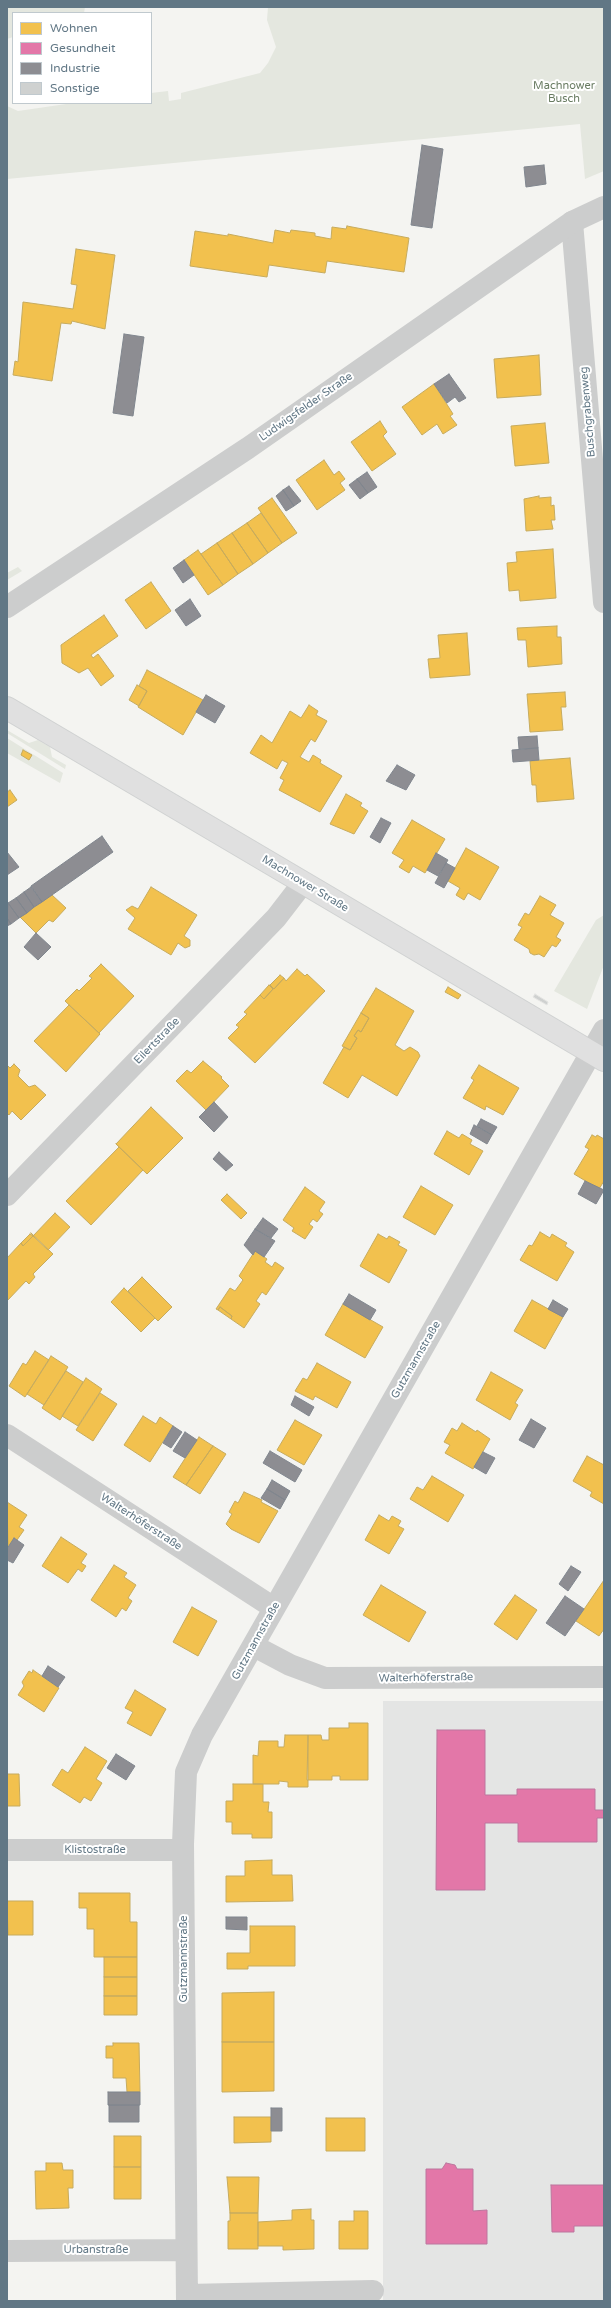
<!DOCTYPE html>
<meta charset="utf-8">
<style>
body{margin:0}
#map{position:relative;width:611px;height:2308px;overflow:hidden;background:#f4f4f1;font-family:"Varela Round",sans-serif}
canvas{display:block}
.frame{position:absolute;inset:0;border:8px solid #617785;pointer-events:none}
.legend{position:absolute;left:12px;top:12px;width:140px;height:92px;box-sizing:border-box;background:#fff;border:1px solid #c0c9ce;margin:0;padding:5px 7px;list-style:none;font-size:12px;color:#617785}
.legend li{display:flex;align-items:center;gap:8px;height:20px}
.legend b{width:20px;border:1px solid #c0c9ce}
</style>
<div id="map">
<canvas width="611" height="2308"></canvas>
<div class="frame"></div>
<ul class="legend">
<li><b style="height:11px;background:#f2c14e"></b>Wohnen</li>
<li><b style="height:11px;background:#e377a8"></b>Gesundheit</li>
<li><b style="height:11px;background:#8d8d92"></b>Industrie</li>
<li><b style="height:11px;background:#cfd1d0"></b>Sonstige</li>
</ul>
</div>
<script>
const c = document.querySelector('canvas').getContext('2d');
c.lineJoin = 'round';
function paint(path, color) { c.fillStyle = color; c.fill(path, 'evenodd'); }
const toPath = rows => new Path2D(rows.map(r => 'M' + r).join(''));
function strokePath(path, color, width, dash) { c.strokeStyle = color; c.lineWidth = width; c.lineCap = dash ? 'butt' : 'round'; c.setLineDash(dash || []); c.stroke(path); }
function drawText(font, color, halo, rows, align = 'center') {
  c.font = font + ' "Varela Round",sans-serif'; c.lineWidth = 4; c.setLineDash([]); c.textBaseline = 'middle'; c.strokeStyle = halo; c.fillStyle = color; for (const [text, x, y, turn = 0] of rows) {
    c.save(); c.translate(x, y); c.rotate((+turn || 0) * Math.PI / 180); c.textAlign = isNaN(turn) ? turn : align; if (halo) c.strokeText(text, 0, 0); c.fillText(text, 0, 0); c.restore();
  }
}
const built = toPath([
 [383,1701,604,1701,604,2301,383,2301]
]);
const green = toPath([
 [7,7,85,7,84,13,13,13,13,37,7,39],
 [268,7,604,7,604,171,585,179,580,124,7,179,7,106,18,111,73,103,151,103,151,93,168,91,169,101,181,99,181,93,260,73,268,63,276,47,267,20],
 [18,567,22,571,7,580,7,573],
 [7,730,29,743,38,740,50,747,52,757,66,765,65,769,7,733],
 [7,738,63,773,60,783,7,753],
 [604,915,604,965,587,1009,554,991,596,920]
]);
const homes = toPath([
 [347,226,409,238,404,272,327,261,325,273,269,265,267,277,190,266,195,231,228,236,228,234,273,243,275,230,290,233,291,230,315,233,315,236,331,239,332,227,346,229,347,226],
 [76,249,115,255,105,329,72,321,71,324,61,323,52,381,13,375,15,361,18,362,23,302,73,309,77,285,71,284,76,249],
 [539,355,541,395,497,398,494,359,539,355],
 [434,384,453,414,450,416,457,425,443,434,437,424,422,435,402,407,434,384],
 [380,421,387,432,383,436,396,454,372,471,351,442,380,421],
 [545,423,549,463,515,466,511,426,545,423],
 [324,460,334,475,339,471,345,479,340,483,345,490,317,510,296,480,324,460],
 [539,496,539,498,551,497,551,506,554,505,555,520,551,520,553,529,526,531,524,499,539,496],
 [272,498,297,533,282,543,258,508,272,498],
 [261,513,282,543,268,553,247,523,261,513],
 [247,523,268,553,253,564,232,533,247,523],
 [232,533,253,564,238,574,217,543,232,533],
 [217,543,238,574,223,585,201,554,217,543],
 [553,549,556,598,520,601,519,590,509,591,507,563,517,562,516,552,553,549],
 [198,550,223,585,208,595,184,560,198,550],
 [151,582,171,611,146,629,125,600,151,582],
 [104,615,118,636,91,655,93,658,98,654,114,676,101,686,88,668,79,673,62,663,61,645,104,615],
 [557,626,557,637,561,637,562,664,528,667,526,640,518,640,517,628,557,626],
 [467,633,470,675,430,678,428,659,440,658,438,635,467,633],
 [147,670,203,700,183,735,138,707,147,691,139,686,147,670],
 [137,685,147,691,139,706,129,700,137,685],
 [565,692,566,707,561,707,563,730,530,732,527,694,565,692],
 [309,705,318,711,316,715,327,721,315,742,311,739,300,757,309,762,313,755,321,760,320,763,342,776,320,812,279,790,284,780,280,778,288,763,282,760,277,769,250,753,261,735,272,743,290,711,301,718,309,705],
 [23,750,32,755,29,760,21,755,23,750],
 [570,758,574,799,537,802,536,785,532,785,530,761,570,758],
 [10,790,17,800,7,807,7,792,10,790],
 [346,794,362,803,360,806,368,811,354,834,330,824,346,794],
 [412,820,445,839,425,873,413,866,409,873,399,867,404,860,392,853,412,820],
 [466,848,499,867,480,900,468,893,464,900,456,895,460,888,448,881,466,848],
 [151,887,197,915,184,936,190,940,190,946,185,948,178,943,171,955,128,929,135,918,126,910,132,906,138,909,151,887],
 [52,895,66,908,53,922,49,920,36,933,20,917,52,895],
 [540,896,556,905,550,915,564,923,556,937,561,940,556,947,552,945,544,957,539,954,534,955,530,953,529,949,514,940,522,927,518,925,525,913,529,915,540,896],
 [101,964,134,996,99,1033,65,1001,77,989,79,991,92,978,89,976,101,964],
 [297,969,305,976,307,974,325,991,255,1063,228,1038,239,1027,236,1025,247,1014,244,1012,260,995,264,999,273,989,269,985,274,989,284,978,286,981,297,969],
 [280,975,284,978,274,989,270,985,280,975],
 [269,985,273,989,264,999,260,995,269,985],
 [448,987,461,995,458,999,445,992,448,987],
 [376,988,414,1011,395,1045,404,1051,410,1047,418,1052,420,1056,397,1096,362,1075,348,1098,323,1083,344,1047,350,1050,357,1038,354,1036,358,1030,361,1032,369,1018,361,1013,376,988],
 [69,1005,100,1034,66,1072,34,1041,69,1005],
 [361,1013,369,1018,361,1032,358,1030,354,1036,357,1038,350,1050,342,1046,361,1013],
 [203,1061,222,1077,221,1078,229,1086,206,1110,176,1081,187,1070,191,1073,203,1061],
 [14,1064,20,1070,18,1076,29,1087,35,1085,46,1095,21,1120,12,1111,9,1115,7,1113,7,1065,10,1068,14,1064],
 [479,1065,519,1088,503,1115,486,1106,485,1110,463,1098,474,1080,471,1078,479,1065],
 [151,1107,183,1138,147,1174,116,1144,151,1107],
 [447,1131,459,1138,462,1134,472,1140,470,1144,483,1151,469,1175,434,1154,447,1131],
 [592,1135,596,1137,597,1135,604,1139,604,1181,599,1189,574,1174,589,1149,585,1147,592,1135],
 [116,1144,143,1170,91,1225,66,1201,119,1147,116,1144],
 [421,1186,453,1205,435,1235,403,1217,421,1186],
 [305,1187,325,1202,319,1211,323,1214,317,1222,313,1219,309,1224,313,1227,305,1239,292,1231,294,1228,283,1220,305,1187],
 [227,1194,247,1213,241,1219,221,1200,227,1194],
 [55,1213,70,1227,48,1250,33,1236,55,1213],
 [540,1232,550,1238,552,1234,567,1243,565,1246,574,1252,557,1281,520,1260,529,1245,532,1246,540,1232],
 [31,1233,53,1254,33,1274,35,1277,29,1284,26,1281,7,1301,7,1258,21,1243,23,1246,33,1236,31,1233],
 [30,1234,33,1236,23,1246,21,1243,30,1234],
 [378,1234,387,1239,389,1236,400,1242,398,1245,407,1250,389,1283,360,1266,378,1234],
 [255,1251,267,1259,265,1262,272,1267,275,1262,284,1268,266,1295,262,1292,256,1301,260,1304,244,1328,231,1319,232,1316,220,1307,218,1310,216,1309,230,1288,235,1291,243,1280,239,1276,255,1251],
 [142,1277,172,1307,158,1321,128,1291,142,1277],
 [124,1288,155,1318,141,1332,111,1302,124,1288],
 [532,1300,563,1317,545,1349,514,1331,532,1300],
 [343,1304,383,1327,365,1358,325,1335,343,1304],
 [220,1307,232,1316,231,1319,218,1310,220,1307],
 [35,1351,49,1360,25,1397,9,1386,23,1363,26,1365,35,1351],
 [51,1356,68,1367,44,1405,27,1394,51,1356],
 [317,1363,351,1382,337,1408,315,1396,313,1400,295,1391,303,1378,307,1380,317,1363],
 [66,1371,83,1382,60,1420,42,1408,66,1371],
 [491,1372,523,1390,515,1403,518,1405,510,1420,476,1400,491,1372],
 [86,1378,102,1389,78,1426,62,1416,86,1378],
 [100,1393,117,1404,93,1441,76,1430,100,1393],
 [143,1416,156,1424,160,1417,173,1426,150,1462,124,1445,143,1416],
 [295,1420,322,1435,304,1465,277,1450,295,1420],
 [462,1423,476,1432,477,1430,490,1439,473,1469,445,1453,450,1445,444,1442,452,1428,457,1431,462,1423],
 [199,1437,213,1446,186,1485,173,1477,199,1437],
 [213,1446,226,1454,200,1494,186,1485,213,1446],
 [587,1456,604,1465,604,1504,590,1496,592,1492,573,1481,587,1456],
 [432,1476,464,1495,448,1522,410,1499,417,1487,423,1490,432,1476],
 [244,1492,262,1500,261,1502,278,1511,259,1543,231,1529,226,1524,232,1514,229,1512,235,1501,238,1503,244,1492],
 [7,1502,27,1515,19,1527,24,1530,17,1540,14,1538,8,1547,7,1502],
 [379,1515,389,1521,392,1516,401,1521,398,1526,404,1529,389,1554,365,1540,379,1515],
 [61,1537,87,1554,81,1563,86,1566,82,1572,78,1569,68,1583,42,1566,61,1537],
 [114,1565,127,1573,124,1577,136,1585,128,1598,132,1601,126,1611,122,1608,116,1617,91,1600,114,1565],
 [604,1580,604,1629,599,1636,576,1621,604,1580],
 [381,1585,426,1612,409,1642,363,1615,381,1585],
 [515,1595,537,1610,517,1640,494,1624,515,1595],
 [192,1607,217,1621,198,1656,173,1642,192,1607],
 [33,1670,59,1688,44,1712,18,1695,24,1686,22,1682,29,1671,32,1673,33,1670],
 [135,1690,166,1709,151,1736,127,1723,133,1712,125,1708,135,1690],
 [349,1723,368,1723,368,1780,340,1780,340,1776,332,1776,332,1780,307,1780,308,1735,321,1735,322,1740,329,1740,329,1728,349,1728,349,1723],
 [285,1735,308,1735,308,1787,288,1787,288,1782,279,1781,279,1784,253,1784,253,1755,258,1756,259,1741,278,1741,278,1747,284,1747,285,1735],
 [85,1747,107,1761,96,1779,102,1783,91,1801,84,1797,80,1803,52,1785,62,1769,68,1773,85,1747],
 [7,1774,19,1774,20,1806,7,1806,7,1774],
 [233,1784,263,1784,263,1802,269,1802,268,1812,272,1812,272,1838,252,1838,252,1834,232,1834,232,1822,226,1822,226,1801,233,1801,233,1784],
 [272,1860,272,1875,292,1875,293,1901,226,1902,226,1876,245,1876,245,1861,272,1860],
 [79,1893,130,1893,130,1922,137,1922,137,1957,94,1957,94,1929,87,1929,87,1908,79,1908,79,1893],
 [7,1901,33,1901,33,1935,8,1935,7,1901],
 [250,1926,295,1926,295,1966,248,1966,248,1969,227,1969,227,1953,250,1953,250,1926],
 [104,1957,137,1957,137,1977,104,1977,104,1957],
 [104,1977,137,1977,137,1996,104,1996,104,1977],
 [274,1992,274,2042,222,2042,222,1993,274,1992],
 [104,1996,137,1996,137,2015,104,2015,104,1996],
 [222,2042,274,2042,274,2091,222,2092,222,2042],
 [113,2043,139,2043,140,2092,127,2092,126,2078,113,2078,113,2058,106,2058,106,2046,113,2046,113,2043],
 [234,2117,271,2117,271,2142,234,2143,234,2117],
 [326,2118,365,2118,365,2151,326,2151,326,2118],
 [114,2136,141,2136,141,2167,114,2167,114,2136],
 [46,2163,62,2163,63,2170,73,2170,73,2188,68,2188,69,2208,36,2209,35,2171,46,2171,46,2163],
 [114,2167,141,2167,141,2199,114,2199,114,2167],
 [227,2177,259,2177,258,2213,230,2213,227,2177],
 [311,2209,311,2220,314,2220,314,2249,283,2250,283,2246,258,2246,258,2222,292,2220,292,2210,311,2209],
 [354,2211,368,2211,368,2249,339,2249,339,2221,354,2221,354,2211],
 [230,2213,258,2213,258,2249,228,2249,228,2221,230,2221,230,2213]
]);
const health = toPath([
 [437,1730,485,1730,485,1795,517,1795,517,1789,595,1789,595,1810,604,1810,604,1818,597,1818,597,1842,518,1842,518,1823,485,1823,485,1890,436,1890,437,1730],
 [446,2163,455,2165,457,2169,473,2169,473,2211,487,2210,487,2244,426,2244,426,2169,442,2169,446,2163],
 [551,2185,604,2185,604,2226,574,2226,574,2232,552,2232,551,2185]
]);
const industry = toPath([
 [422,145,443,149,432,228,411,225,422,145],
 [544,165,546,184,526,187,524,167,544,165],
 [124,334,144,337,133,416,113,413,124,334],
 [449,374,466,398,459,402,455,397,447,403,434,384,449,374],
 [367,472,377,487,368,493,357,479,367,472],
 [357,479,368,493,360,499,349,485,357,479],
 [289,486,301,501,294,506,283,490,289,486],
 [283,490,294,506,286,511,276,496,283,490],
 [184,560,194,575,183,583,173,568,184,560],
 [190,599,201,616,186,626,175,610,190,599],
 [206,695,225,706,215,723,196,712,206,695],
 [537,736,538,748,519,749,518,737,537,736],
 [538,748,539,760,513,762,512,750,538,748],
 [397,765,415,775,406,790,386,781,397,765],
 [381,818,391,823,380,843,370,837,381,818],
 [102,836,113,852,42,902,31,886,102,836],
 [7,852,19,867,7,875,7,852],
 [436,853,448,860,438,876,427,870,436,853],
 [446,863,455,868,444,888,435,883,446,863],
 [31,887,42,902,34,907,24,892,31,887],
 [24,892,34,907,27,913,16,898,24,892],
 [16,898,27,913,19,918,8,903,16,898],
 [8,903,19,918,11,924,7,918,8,903],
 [7,918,11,924,7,926,7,918],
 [36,933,51,947,38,960,24,947,36,933],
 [214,1102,228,1117,214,1132,199,1117,214,1102],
 [481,1119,497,1127,492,1135,477,1126,481,1119],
 [474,1125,492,1135,487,1144,470,1134,474,1125],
 [219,1152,233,1165,226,1171,213,1159,219,1152],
 [585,1181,604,1190,596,1204,578,1194,585,1181],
 [263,1218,278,1229,271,1238,255,1229,263,1218],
 [255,1229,275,1241,264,1257,255,1251,253,1255,244,1245,255,1229],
 [349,1294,376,1310,370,1320,343,1304,349,1294],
 [553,1300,568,1309,563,1317,548,1309,553,1300],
 [295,1396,314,1407,309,1416,291,1405,295,1396],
 [531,1419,546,1428,534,1448,519,1440,531,1419],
 [173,1426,182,1432,171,1448,163,1443,173,1426],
 [185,1432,197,1440,185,1458,173,1451,185,1432],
 [270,1451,302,1470,295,1482,263,1463,270,1451],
 [483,1452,495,1458,486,1474,474,1467,483,1452],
 [272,1480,290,1491,285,1500,267,1489,272,1480],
 [267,1489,285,1500,280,1509,261,1498,267,1489],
 [14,1538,24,1545,13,1563,7,1560,7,1549,14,1538],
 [571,1566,581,1572,568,1591,559,1584,571,1566],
 [565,1596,584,1609,565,1636,546,1623,565,1596],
 [48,1666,65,1677,58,1687,42,1676,48,1666],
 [116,1754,135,1766,126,1780,107,1768,116,1754],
 [226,1917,247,1917,247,1930,226,1929,226,1917],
 [108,2092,140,2092,140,2105,108,2105,108,2092],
 [109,2105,139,2105,139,2122,109,2122,109,2105],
 [271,2108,282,2108,282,2131,271,2131,271,2108]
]);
const building = toPath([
 [535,994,548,1002,547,1005,533,997,535,994]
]);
const minor = toPath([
 [572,222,604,602],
 [7,1195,276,918,303,883],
 [7,1435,274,1608],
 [254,1646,290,1665,325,1678,604,1677],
 [7,1850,183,1850],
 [7,2251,186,2250],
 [187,2295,373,2291],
 [187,2301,183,1844,186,1772,202,1735,604,1030]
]);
const tertiary = toPath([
 [7,607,248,448,572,222,604,207]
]);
const secondary = toPath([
 [7,708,604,1060]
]);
const parkNames = [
 ["Machnower",564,86],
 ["Busch",564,99]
];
const streetNames = [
 ["Ludwigsfelder Straße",306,407,-35],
 ["Buschgrabenweg",588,412,-95],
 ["Machnower Straße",305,884,31],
 ["Eilertstraße",157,1041,-46],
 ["Gutzmannstraße",416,1360,-60],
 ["Walterhöferstraße",141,1522,33],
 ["Gutzmannstraße",256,1641,-61],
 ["Walterhöferstraße",426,1678,-1],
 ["Klistostraße",95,1850],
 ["Gutzmannstraße",184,1959,-90],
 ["Urbanstraße",96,2250]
];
paint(built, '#e4e5e4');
paint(green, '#e4e7df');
paint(homes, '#f2c14e');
strokePath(homes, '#c6ab5e', 1);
paint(health, '#e377a8');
strokePath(health, '#bc779e', 1);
paint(industry, '#8d8d92');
strokePath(industry, '#80868e', 1);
paint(building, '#cfd1d0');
strokePath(building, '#e3e3e1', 1);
strokePath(secondary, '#cfd1d1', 24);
strokePath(minor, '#cccdcd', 22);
strokePath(tertiary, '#cccdcd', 22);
strokePath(secondary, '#e0e0e0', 22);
drawText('11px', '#687b61', '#fff', parkNames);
drawText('11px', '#617785', '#fff', streetNames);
</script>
